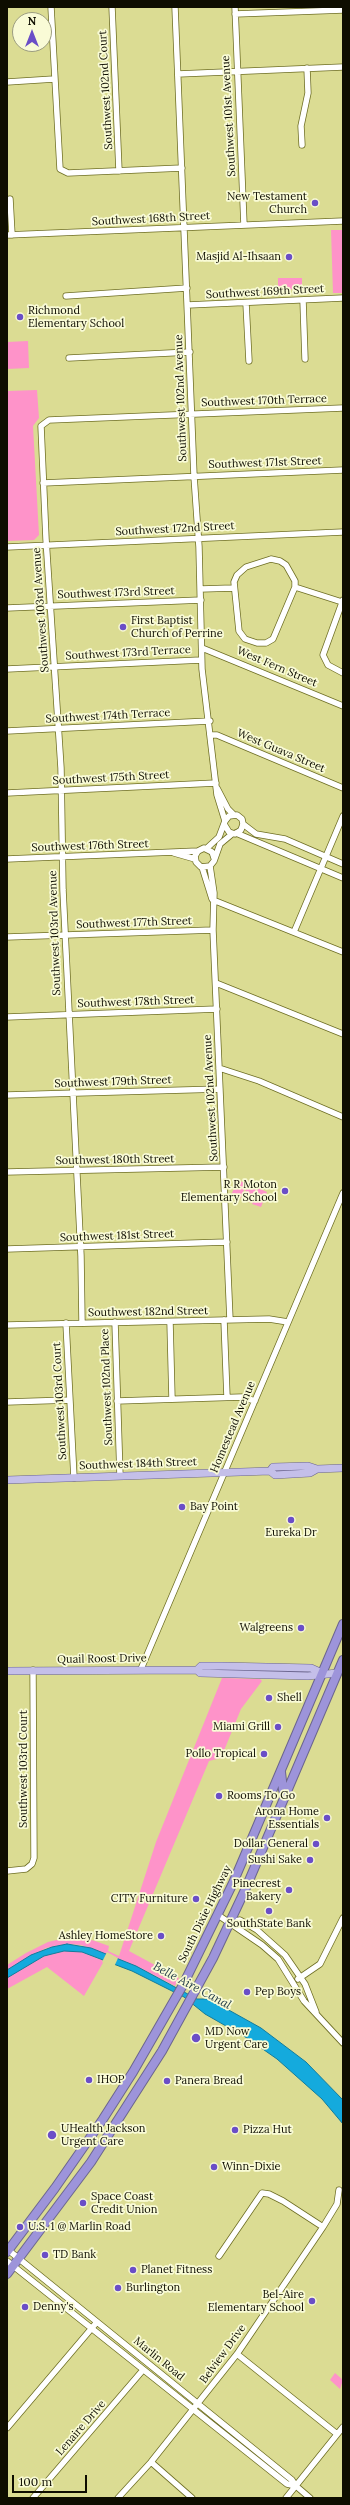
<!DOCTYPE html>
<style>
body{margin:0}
#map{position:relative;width:350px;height:2505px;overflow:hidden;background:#dbdc93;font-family:Lora,serif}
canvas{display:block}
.frame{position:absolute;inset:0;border:8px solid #0e0d00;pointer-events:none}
.north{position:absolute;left:12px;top:12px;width:40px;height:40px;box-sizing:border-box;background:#f9fbd6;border:1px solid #9b9c80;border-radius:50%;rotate:0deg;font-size:11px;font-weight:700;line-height:16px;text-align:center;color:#0e0d00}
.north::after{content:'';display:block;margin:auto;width:14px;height:18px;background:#6a4ec7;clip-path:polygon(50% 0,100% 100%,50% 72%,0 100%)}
.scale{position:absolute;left:12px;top:2475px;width:75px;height:18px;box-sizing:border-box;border:2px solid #0e0d00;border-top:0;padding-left:5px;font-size:12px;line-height:14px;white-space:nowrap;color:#0e0d00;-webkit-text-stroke:3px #f9fbd6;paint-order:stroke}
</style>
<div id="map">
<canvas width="350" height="2505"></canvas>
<div class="frame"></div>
<div class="north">N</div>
<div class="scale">100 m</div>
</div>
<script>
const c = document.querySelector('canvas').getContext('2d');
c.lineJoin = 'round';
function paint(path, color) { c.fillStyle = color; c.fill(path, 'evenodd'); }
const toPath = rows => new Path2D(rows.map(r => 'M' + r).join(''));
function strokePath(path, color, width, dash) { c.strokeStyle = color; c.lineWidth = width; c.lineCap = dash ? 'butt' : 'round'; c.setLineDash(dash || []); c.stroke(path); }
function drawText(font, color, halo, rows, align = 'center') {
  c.font = font + ' Lora,serif'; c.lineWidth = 3.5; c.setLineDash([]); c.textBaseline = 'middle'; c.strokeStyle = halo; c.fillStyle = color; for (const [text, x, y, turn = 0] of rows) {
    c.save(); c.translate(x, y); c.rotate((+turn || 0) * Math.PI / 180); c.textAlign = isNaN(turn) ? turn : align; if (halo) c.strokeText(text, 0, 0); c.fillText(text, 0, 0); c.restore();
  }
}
const green = toPath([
 [331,230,343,230,343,293,333,293],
 [278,278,302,278,302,289,278,290],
 [28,341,29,368,7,369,7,342],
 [37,390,39,418,33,426,39,535,34,540,7,541,7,391],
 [238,1180,247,1184,240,1199,231,1195],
 [248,1184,257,1188,251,1203,242,1199],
 [258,1188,267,1192,261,1207,252,1204],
 [222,1678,260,1679,262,1681,241,1709,221,1758,209,1761,129,1951,179,1978,175,1986,136,1966,81,1945,67,1944,46,1948,7,1970,7,1965,26,1953,48,1942,61,1939,87,1939,95,1941,109,1946,108,1951,119,1956,156,1842],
 [68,1950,82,1952,104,1961,84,1996,47,1967,7,1989,7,1978,44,1956],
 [335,2373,343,2380,340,2389,330,2380]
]);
const water = toPath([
 [67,1944,91,1948,136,1966,197,1999,209,1999,261,2028,306,2062,343,2100,343,2124,322,2099,277,2059,247,2038,205,2014,184,1997,132,1971,82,1952,64,1951,44,1956,7,1978,7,1970,31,1955,52,1947,67,1944]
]);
const pier = toPath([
 [107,1952,118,1958,114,1967,102,1962]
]);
const minor = toPath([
 [51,7,60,169,68,173,182,168],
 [112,7,119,171],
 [175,7,194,476,199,547,202,669,217,795,225,821],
 [235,7,244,225],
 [235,14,343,10],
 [178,74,343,67],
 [7,82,54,79],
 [302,145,301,126,308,93,307,68],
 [10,199,12,235],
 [7,235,343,221],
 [66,296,187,288],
 [303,300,305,359],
 [246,303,249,361],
 [188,305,343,298],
 [69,358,190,352],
 [43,483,343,470],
 [7,547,343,532],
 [271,559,280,561,286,565,295,581,295,587,273,639,266,643,257,643,245,639,239,631,234,582,237,575,246,567,271,559],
 [295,587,342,602],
 [201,589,233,588],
 [343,600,323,655,328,665,343,673],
 [7,608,201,600],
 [202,648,343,706],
 [7,669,201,660],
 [7,731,210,721],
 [211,735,217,735,343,788],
 [217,788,228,809,234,815],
 [7,793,216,783],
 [243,824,256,834,285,839,343,864],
 [236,833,343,878],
 [207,848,219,837,225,821,229,816,237,815,242,819,243,824,241,830,235,834,229,832,224,824],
 [174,853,195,859],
 [214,858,212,852,204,848,198,851,195,856,196,862,201,867,210,866,214,861,220,844,232,834],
 [7,859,198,851],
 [210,866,214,893,213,930,230,1320],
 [202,867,212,899],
 [213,900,343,952],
 [294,932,343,816],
 [7,937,213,930],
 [216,983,343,1034],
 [7,1017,217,1009],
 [219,1068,259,1081,343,1117],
 [7,1095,220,1089],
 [7,1172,224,1167],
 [7,1249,227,1242],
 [224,1320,227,1397],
 [115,1322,120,1476],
 [170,1322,172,1399],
 [66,1323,74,1478],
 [82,1323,81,1256,63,890,61,768,46,539,41,426,49,420,343,408],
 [7,1325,269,1319,288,1322],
 [117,1401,242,1397,255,1401],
 [7,1402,70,1400],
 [141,1669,343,1193],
 [7,1871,26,1869,32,1864,34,1858,33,1670],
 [218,1915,262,1945,278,1959,304,2001,343,2043],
 [231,1922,240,1920,257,1930,285,1955,305,1984,316,2012],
 [298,1979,320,1964,343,1918],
 [7,2249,292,2480,296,2486],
 [219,2256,262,2193,269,2194,283,2201,323,2227],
 [7,2261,287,2484,296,2486,310,2498],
 [237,2354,337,2434],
 [7,2428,97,2322],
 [151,2462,192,2498],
 [33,2498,143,2370],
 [118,2498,151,2462,237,2354,323,2227,337,2204,339,2190],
 [286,2498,343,2427]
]);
const major = toPath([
 [317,1469,343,1468],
 [7,1480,270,1471,273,1467,308,1466,317,1469,310,1473,275,1475,270,1471],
 [197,1670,201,1666,222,1666,311,1668,322,1673],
 [7,1671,197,1670,200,1673,308,1676,337,1673]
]);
const highway = toPath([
 [281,1772,283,1790,287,1793],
 [7,2252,55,2188,103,2119,133,2072,183,1985,233,1883,343,1624],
 [7,2274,91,2162,162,2051,213,1958,245,1890,343,1660]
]);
const markers = [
 [315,203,4,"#6a4ec7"],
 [289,257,4,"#6a4ec7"],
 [20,317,4,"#6a4ec7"],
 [123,627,4,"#6a4ec7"],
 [285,1191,4,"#6a4ec7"],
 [182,1507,4,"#6a4ec7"],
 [291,1520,4,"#6a4ec7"],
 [301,1628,4,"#6a4ec7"],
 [269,1698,4,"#6a4ec7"],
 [278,1727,4,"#6a4ec7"],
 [264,1754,4,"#6a4ec7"],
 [219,1796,4,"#6a4ec7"],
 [327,1818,4,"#6a4ec7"],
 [316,1844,4,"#6a4ec7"],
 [310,1860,4,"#6a4ec7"],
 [289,1890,4,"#6a4ec7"],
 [196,1899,4,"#6a4ec7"],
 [269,1911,4,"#6a4ec7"],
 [161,1936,4,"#6a4ec7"],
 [247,1992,4,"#6a4ec7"],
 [196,2038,5,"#6a4ec7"],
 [89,2080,4,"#6a4ec7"],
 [167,2081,4,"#6a4ec7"],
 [235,2130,4,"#6a4ec7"],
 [52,2135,5,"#6a4ec7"],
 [214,2167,4,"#6a4ec7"],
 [83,2203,4,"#6a4ec7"],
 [20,2227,4,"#6a4ec7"],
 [45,2255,4,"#6a4ec7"],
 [133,2270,4,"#6a4ec7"],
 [118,2288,4,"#6a4ec7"],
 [312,2301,4,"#6a4ec7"],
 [25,2307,4,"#6a4ec7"]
];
const streetNames = [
 ["Southwest 102nd Court",106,90,-93],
 ["Southwest 101st Avenue",229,116,-93],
 ["Southwest 168th Street",151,219,-3],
 ["Southwest 169th Street",265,292,-3],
 ["Southwest 102nd Avenue",181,398,-92],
 ["Southwest 170th Terrace",264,401,-2],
 ["Southwest 171st Street",265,463,-2],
 ["Southwest 172nd Street",175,529,-3],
 ["Southwest 173rd Street",116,593,-2],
 ["Southwest 103rd Avenue",41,610,-94],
 ["Southwest 173rd Terrace",128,653,-3],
 ["West Fern Street",277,667,23],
 ["Southwest 174th Terrace",108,716,-3],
 ["West Guava Street",281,751,23],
 ["Southwest 175th Street",111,778,-3],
 ["Southwest 176th Street",90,846,-2],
 ["Southwest 177th Street",134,923,-2],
 ["Southwest 103rd Avenue",55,933,-92],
 ["Southwest 178th Street",136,1002,-2],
 ["Southwest 179th Street",113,1082,-2],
 ["Southwest 102nd Avenue",211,1098,-93],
 ["Southwest 180th Street",115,1160,-1],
 ["Southwest 181st Street",117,1236,-2],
 ["Southwest 182nd Street",148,1312,-1],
 ["Southwest 102nd Place",107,1387,-92],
 ["Southwest 103rd Court",60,1401,-93],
 ["Homestead Avenue",233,1427,-67],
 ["Southwest 184th Street",138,1464,-2],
 ["Quail Roost Drive",102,1659,-1],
 ["Southwest 103rd Court",24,1769,-90],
 ["South Dixie Highway",205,1914,-64],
 ["Belview Drive",223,2354,-54],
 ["Marlin Road",159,2359,39],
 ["Lenaire Drive",81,2428,-49]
];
const poiNames = [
 ["New Testament",307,197,"right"],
 ["Church",307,210,"right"],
 ["Masjid Al-Ihsaan",281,257,"right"],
 ["Richmond",28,311],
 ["Elementary School",28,324],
 ["First Baptist",131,621],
 ["Church of Perrine",131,634],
 ["R R Moton",277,1185,"right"],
 ["Elementary School",277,1198,"right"],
 ["Bay Point",190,1507],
 ["Eureka Dr",291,1533,"center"],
 ["Walgreens",293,1628,"right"],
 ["Shell",277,1698],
 ["Miami Grill",270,1727,"right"],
 ["Pollo Tropical",256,1754,"right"],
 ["Rooms To Go",227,1796],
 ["Arona Home",319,1812,"right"],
 ["Essentials",319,1825,"right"],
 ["Dollar General",308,1844,"right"],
 ["Sushi Sake",302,1860,"right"],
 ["Pinecrest",281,1884,"right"],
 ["Bakery",281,1897,"right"],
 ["CITY Furniture",188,1899,"right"],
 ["SouthState Bank",269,1924,"center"],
 ["Ashley HomeStore",153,1936,"right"],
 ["Pep Boys",255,1992],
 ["MD Now",205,2032],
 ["Urgent Care",205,2045],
 ["IHOP",97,2080],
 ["Panera Bread",175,2081],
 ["UHealth Jackson",61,2129],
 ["Urgent Care",61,2142],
 ["Pizza Hut",243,2130],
 ["Winn-Dixie",222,2167],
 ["Space Coast",91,2197],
 ["Credit Union",91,2210],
 ["U.S. 1 @ Marlin Road",28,2227],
 ["TD Bank",53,2255],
 ["Planet Fitness",141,2270],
 ["Burlington",126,2288],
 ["Bel-Aire",304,2295,"right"],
 ["Elementary School",304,2308,"right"],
 ["Denny's",33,2307]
];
const waterNames = [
 ["Belle Aire Canal",192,1986,28]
];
paint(green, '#fe93c9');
paint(water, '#14aadd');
strokePath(water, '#127b9b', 1);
paint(pier, '#dbdc93');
strokePath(minor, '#6e6e24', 7);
strokePath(major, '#6b658e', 8);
strokePath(highway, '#6b658e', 10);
strokePath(minor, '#fff', 5.5);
strokePath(major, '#c4bfe9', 7);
strokePath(highway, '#9d94da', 8);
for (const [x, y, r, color] of markers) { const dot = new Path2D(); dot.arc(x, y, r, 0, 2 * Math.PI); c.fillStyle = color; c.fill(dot); strokePath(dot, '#f9fbd6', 1.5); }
drawText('11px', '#0e0d00', '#f9fbd6', streetNames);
drawText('11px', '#0e0d00', '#f9fbd6', poiNames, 'left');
drawText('italic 12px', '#1f3946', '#f9fbd6', waterNames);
</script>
